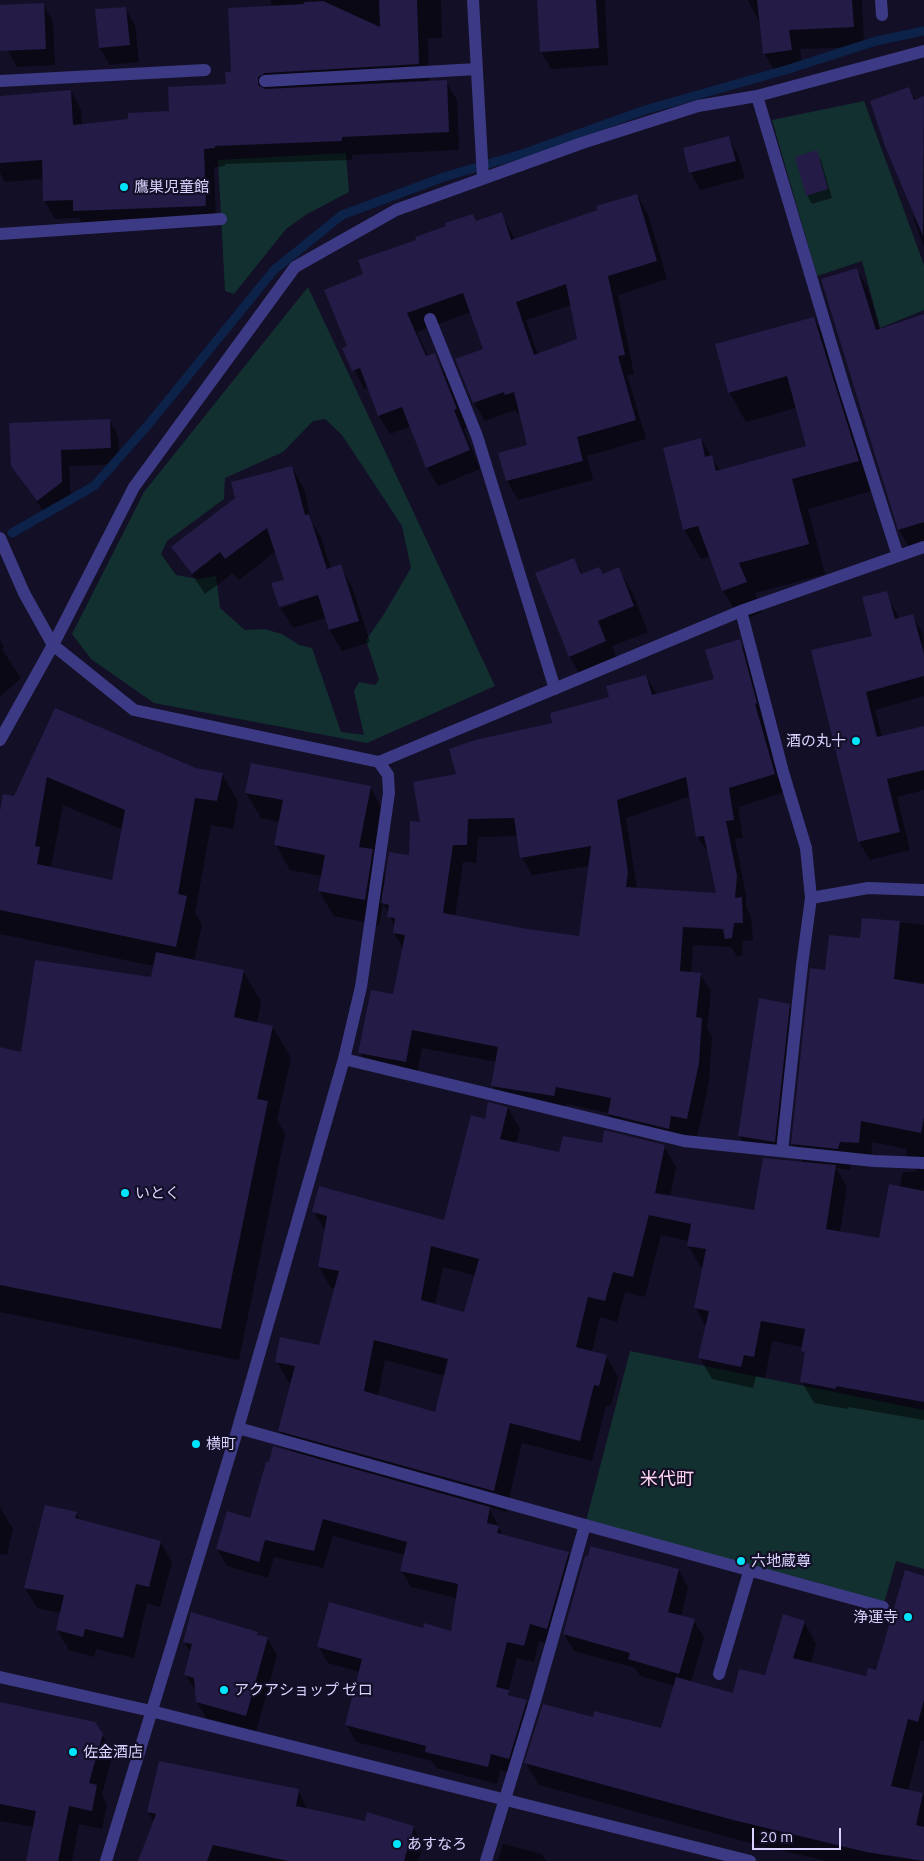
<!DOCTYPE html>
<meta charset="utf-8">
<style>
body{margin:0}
#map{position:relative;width:924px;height:1861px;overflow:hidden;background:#130f26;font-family:Ubuntu,sans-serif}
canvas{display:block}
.scale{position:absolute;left:752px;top:1828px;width:89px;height:22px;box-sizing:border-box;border:2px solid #d9d4ff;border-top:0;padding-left:6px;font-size:15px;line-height:18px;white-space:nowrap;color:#d9d4ff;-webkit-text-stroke:4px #130f26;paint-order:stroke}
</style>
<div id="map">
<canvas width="924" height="1861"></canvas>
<div class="scale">20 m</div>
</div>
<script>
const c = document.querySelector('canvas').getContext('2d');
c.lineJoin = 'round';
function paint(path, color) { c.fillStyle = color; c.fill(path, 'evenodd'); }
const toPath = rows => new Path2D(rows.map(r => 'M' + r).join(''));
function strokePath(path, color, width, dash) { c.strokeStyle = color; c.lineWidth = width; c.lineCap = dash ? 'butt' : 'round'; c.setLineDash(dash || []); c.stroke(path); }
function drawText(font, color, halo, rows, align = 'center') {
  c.font = font + ' Ubuntu,"Noto Sans JP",sans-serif'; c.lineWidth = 4.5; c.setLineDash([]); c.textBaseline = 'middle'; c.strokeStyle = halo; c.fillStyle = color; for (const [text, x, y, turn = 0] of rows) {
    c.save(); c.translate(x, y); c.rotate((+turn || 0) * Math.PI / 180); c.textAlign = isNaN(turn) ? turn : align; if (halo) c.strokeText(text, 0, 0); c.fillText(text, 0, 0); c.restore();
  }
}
const green = toPath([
 [864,101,924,265,924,310,880,328,862,261,817,276,772,120],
 [346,153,349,192,307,214,286,229,234,294,225,291,218,160],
 [308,287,495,686,367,743,154,703,91,659,72,634,144,492],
 [325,419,342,435,402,526,411,568,384,614,366,640,379,680,375,685,359,682,354,691,364,735,341,732,312,648,299,645,282,634,264,629,245,630,220,608,216,576,198,579,176,575,161,554,167,541,224,499,225,478,283,452,313,421],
 [630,1351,924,1410,924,1569,896,1561,883,1607,585,1525]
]);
const shadow = toPath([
 [271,0,441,0,442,38,428,38,429,83,446,82,457,100,459,150,352,155,352,160,225,164,225,166,214,167,216,225,85,229,79,218,55,219,44,200,43,179,5,182,0,173,0,97,71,91,81,110,82,125,129,120,171,112,227,85,271,7],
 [538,0,605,0,608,65,551,69,541,51],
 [748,0,862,0,864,47,800,49,803,70,776,73,764,53,759,22],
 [43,4,53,21,55,65,17,67,7,50],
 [125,8,135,25,139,62,110,65,100,48],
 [909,88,916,100,924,98,924,247,913,217,916,216],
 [729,138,738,155,745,178,700,190,691,173,685,149],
 [816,152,821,160,832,198,812,204,807,195],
 [637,195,648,214,667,279,618,295,634,374,627,375,646,439,587,456,593,480,518,500,507,481,499,454,529,446,520,412,517,413,515,410,485,421,474,403,456,360,484,350,471,312,417,332,428,357,434,355,445,373,467,428,464,429,480,469,438,486,427,468,411,426,390,434,379,416,369,387,364,389,344,348,348,346,365,275,417,241,473,215,476,222,502,214,515,240],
 [571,305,579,340,538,355,526,320],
 [857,270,868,288,880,330,924,315,924,544,910,549,899,530,823,280],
 [814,318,831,348,875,490,808,509,825,574,755,593,763,612,741,620,723,591,711,556,701,559,684,529,701,439,720,471,807,447,796,408,746,422,729,392],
 [109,420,118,436,120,464,69,466,71,498,47,516,12,466],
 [292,467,304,489,312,523,321,537,331,569,340,566,352,587,370,642,342,651,330,630,326,618,293,628,281,608,297,603,286,580,276,551,239,580,233,573,205,594,173,547],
 [574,559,583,575,603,575,618,569,633,594,648,632,612,646,620,667,584,682,570,657,537,574],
 [886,592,899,619,912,616,923,634,924,696,875,710,882,737,924,727,924,790,897,797,910,850,870,860,859,842,812,651,874,636],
 [0,640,4,647,2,649,21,678,0,697],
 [739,641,750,658,785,792,738,807,743,838,735,839,746,895,746,907,751,916,753,940,743,941,742,956,737,956,731,947,693,945,691,973,700,974,711,992,707,1028,712,1037,709,1082,697,1137,681,1134,679,1146,619,1132,608,1113,566,1104,564,1114,503,1104,492,1086,497,1062,422,1048,416,1079,370,1070,360,1052,394,996,403,948,394,933,395,928,389,914,383,903,379,925,334,916,319,891,322,876,290,870,276,845,280,822,261,818,246,793,370,787,384,812,376,857,386,876,410,856,422,823,457,775,554,723,611,698,646,676,657,695,715,679],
 [691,796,697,836,709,854,717,894,637,889,626,818],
 [518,836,522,857,532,875,590,866,581,937,527,930,455,917,463,862,476,863,478,837],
 [56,709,196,769,222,774,238,802,233,829,211,825,195,913,202,925,194,961,243,971,261,1002,257,1023,273,1027,291,1058,277,1120,285,1134,239,1360,0,1312,0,1049,22,1053,152,978,154,966,0,934,0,818,15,798],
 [63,805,123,830,113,881,51,868],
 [863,919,924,925,924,1420,848,1407,847,1409,814,1403,802,1382,806,1356,803,1347,772,1341,765,1378,756,1376,753,1388,712,1379,700,1358,706,1327,695,1307,703,1267,701,1267,688,1246,689,1241,661,1235,645,1297,625,1292,617,1322,600,1317,592,1352,606,1356,618,1377,611,1406,606,1405,592,1461,522,1443,506,1512,489,1507,503,1536,568,1553,578,1570,556,1646,539,1641,534,1662,517,1658,508,1692,511,1697,526,1701,536,1718,518,1775,500,1770,497,1784,436,1768,432,1761,356,1742,347,1725,360,1672,328,1663,318,1646,424,1629,452,1632,457,1598,411,1587,401,1570,405,1555,333,1536,323,1568,274,1557,268,1578,227,1566,217,1549,251,1520,292,1453,279,1430,292,1383,289,1383,277,1362,320,1347,336,1288,331,1288,319,1267,326,1233,314,1212,445,1221,486,1121,508,1108,520,1129,516,1144,560,1154,602,1145,664,1146,676,1167,670,1197,755,1211,803,1163,792,1144,826,971,861,939],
 [872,1142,907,1149,906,1154,917,1172,903,1172,900,1187,880,1239,840,1232,847,1187,836,1168,850,1170,851,1163,871,1164],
 [443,1267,476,1276,465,1313,435,1305],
 [385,1360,445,1376,436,1413,378,1396],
 [789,1005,798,1021,783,1158,749,1151,739,1135],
 [0,1507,13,1529,7,1555,0,1554],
 [76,1513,80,1520,160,1542,172,1562,160,1607,147,1603,134,1658,96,1649,94,1657,69,1650,57,1630,61,1613,37,1608,25,1588],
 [679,1570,688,1588,681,1617,694,1621,704,1638,691,1682,734,1694,765,1676,804,1622,816,1644,811,1663,867,1678,877,1671,924,1577,924,1741,921,1740,908,1791,924,1794,924,1861,826,1861,746,1842,539,1785,526,1763,594,1719,662,1729,674,1686,640,1676,635,1668,574,1651,564,1634],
 [257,1633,259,1637,267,1638,277,1655,256,1732,207,1719,197,1702,197,1692,185,1675,191,1653,184,1641],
 [0,1705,102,1735,113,1753,102,1795,107,1805,102,1829,79,1824,72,1861,27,1861,34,1827,0,1821],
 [298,1790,308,1810,366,1822,413,1827,423,1845,418,1861,140,1861,154,1822,148,1812],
 [503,1844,542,1854,546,1861,498,1861]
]);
const stream = toPath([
 [12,533,94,486,148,425,274,270,342,215,444,177,525,153,645,110,789,69,876,41,924,31]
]);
const building = toPath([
 [379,0,417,0,419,64,265,73,258,77,258,85,265,89,447,80,449,132,342,137,342,141,215,146,215,148,204,149,206,206,73,211,73,200,43,201,42,160,0,163,0,96,71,90,73,125,128,119,128,113,169,111,168,87,226,84,225,72,231,72,228,8,304,4,304,2,323,1,380,27],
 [537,0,596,0,599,48,540,52],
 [757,0,852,0,854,27,789,30,792,50,763,54],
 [44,3,46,49,0,51,0,5],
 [126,7,130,45,99,48,95,9],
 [909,87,914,100,924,96,923,236,885,146,870,101],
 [729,136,736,161,689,173,683,148],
 [817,150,828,189,806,196,795,157],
 [637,194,657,261,608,276,625,355,618,356,636,420,577,437,583,461,506,481,498,453,527,445,514,392,505,395,504,392,473,403,455,359,483,349,463,293,407,313,426,356,435,353,457,409,454,410,470,450,426,468,402,407,378,416,360,368,352,371,342,348,347,346,324,290,363,274,358,260,416,240,415,237,446,226,445,223,473,214,476,221,502,212,511,240,597,210,596,206],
 [566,284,577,339,534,355,516,302],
 [857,268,876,330,924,314,924,522,898,530,821,279],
 [814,317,859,461,792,479,809,544,739,563,747,582,722,591,698,526,683,530,663,448,701,438,705,457,712,455,716,471,806,446,787,376,728,393,715,344],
 [110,419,111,448,61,450,62,482,37,501,11,466,9,423],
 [292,466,305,515,309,514,327,569,341,564,359,621,329,630,318,595,279,607,271,583,284,580,267,528,225,559,220,552,192,574,171,547,235,498,231,482],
 [574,558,581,574,599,567,603,574,619,567,634,606,598,621,606,641,569,657,535,573],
 [887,591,895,619,913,614,924,654,924,676,866,692,877,737,924,726,924,770,887,779,900,832,858,842,811,650,872,636,862,597],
 [740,639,757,703,755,704,775,774,729,788,734,820,726,821,737,876,735,898,742,897,743,923,734,923,732,938,725,939,723,929,683,927,680,971,701,973,696,1017,702,1018,699,1063,687,1119,671,1116,669,1129,608,1114,611,1098,556,1087,554,1096,491,1086,498,1047,412,1030,406,1062,358,1053,371,990,393,994,405,935,393,933,395,918,387,917,389,905,381,903,389,852,409,855,410,821,420,822,413,782,456,774,449,749,475,740,552,723,550,713,609,697,606,686,646,675,652,695,714,679,705,650],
 [686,777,696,837,704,836,716,893,626,887,628,872,617,800],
 [514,818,520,858,591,846,579,936,527,929,443,913,453,845,467,845,468,819],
 [55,708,196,768,223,773,217,801,195,798,178,894,187,896,176,947,0,910,0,811,3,794,14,796],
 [47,777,125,810,112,880,37,864,40,847,35,846],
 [251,763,371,786,359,847,373,849,365,900,318,891,325,855,274,845,283,800,245,793],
 [862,918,900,921,894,979,924,984,924,1117,921,1133,861,1121,859,1143,840,1142,838,1149,791,1144,810,968,825,970,829,935,860,938],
 [156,952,244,970,234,1017,273,1026,257,1099,268,1101,221,1329,0,1285,0,1047,21,1052,35,960,151,977],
 [759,998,790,1004,775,1142,738,1136],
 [488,1102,508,1107,500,1139,559,1152,563,1136,602,1143,604,1130,665,1145,655,1193,754,1210,763,1158,836,1165,826,1229,879,1238,889,1184,924,1191,924,1402,836,1386,836,1389,800,1382,805,1352,801,1351,805,1329,761,1321,754,1357,744,1355,741,1367,698,1358,709,1311,694,1308,706,1249,687,1246,691,1224,649,1215,633,1277,613,1272,605,1301,588,1297,576,1347,607,1355,599,1386,594,1385,580,1441,510,1423,494,1491,278,1431,295,1366,275,1362,280,1337,319,1345,339,1271,318,1267,327,1216,312,1212,319,1186,444,1220,471,1115,485,1119],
 [431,1246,479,1259,464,1312,421,1300],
 [374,1340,448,1359,435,1412,364,1391],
 [273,1446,490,1507,487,1523,499,1526,497,1533,569,1552,547,1629,530,1624,524,1646,507,1642,496,1687,509,1690,508,1695,527,1700,509,1759,491,1754,488,1767,425,1752,426,1746,345,1725,362,1659,317,1647,329,1602,423,1628,424,1623,451,1631,458,1584,400,1571,407,1542,323,1519,314,1551,265,1540,259,1562,216,1549,227,1511,250,1518,266,1462,269,1462],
 [45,1505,77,1512,75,1518,161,1541,149,1587,136,1584,123,1638,85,1629,83,1637,56,1630,64,1595,24,1588],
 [590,1546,679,1569,668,1612,695,1619,679,1674,628,1659,630,1653,563,1634,585,1556,588,1556],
 [905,1570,924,1576,924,1700,918,1722,908,1719,891,1786,923,1793,916,1825,924,1827,924,1861,866,1852,733,1820,524,1763,543,1704,593,1717,594,1711,661,1728,676,1677,733,1693,739,1669,765,1675,783,1614,805,1621,793,1658,866,1676,868,1668,876,1670],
 [191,1612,258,1632,257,1635,268,1637,246,1716,196,1702,194,1678,184,1675,192,1644,183,1642],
 [0,1702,95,1722,103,1734,89,1783,97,1785,92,1811,69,1806,58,1861,26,1861,36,1811,0,1804],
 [159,1761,299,1789,296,1806,365,1821,367,1812,414,1826,404,1861,288,1861,213,1845,207,1861,138,1861,156,1814,147,1812]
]);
const service = toPath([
 [585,1525,883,1607],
 [719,1674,749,1572]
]);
const minor = toPath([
 [473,0,483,178],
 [881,0,882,15],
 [0,81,205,70],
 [265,81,477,69],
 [757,96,844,387,898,556],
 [0,234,221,219],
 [430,319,477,436,555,689],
 [0,538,24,593,53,645,134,710,379,762,741,611,924,547],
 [741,611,783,772,806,848,811,898,802,965,782,1151],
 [0,740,53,645,134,487,295,267,396,210,582,143,698,106,757,96,924,51],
 [811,898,868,888,924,890],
 [344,1059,684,1141,874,1161,924,1163],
 [238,1428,585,1525,535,1701,486,1861],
 [106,1861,238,1428,344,1059,361,987,389,793,388,775,379,762]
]);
const tertiary = toPath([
 [0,1677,151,1711,750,1861]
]);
const markers = [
 [124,187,5,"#00e5ff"],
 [856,741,5,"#00e5ff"],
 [125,1193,5,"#00e5ff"],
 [196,1444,5,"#00e5ff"],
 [741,1561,5,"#00e5ff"],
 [908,1617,5,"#00e5ff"],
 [224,1690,5,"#00e5ff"],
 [73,1752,5,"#00e5ff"],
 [397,1844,5,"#00e5ff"]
];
const poiNames = [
 ["鷹巣児童館",134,187],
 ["酒の丸十",846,741,"right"],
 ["いとく",135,1193],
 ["横町",206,1444],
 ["六地蔵尊",751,1561],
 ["浄運寺",898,1617,"right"],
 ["アクアショップ ゼロ",234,1690],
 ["佐金酒店",83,1752],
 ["あすなろ",407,1844]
];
const quarterNames = [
 ["米代町",667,1479]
];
paint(green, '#12302f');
paint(shadow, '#0007');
strokePath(stream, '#0c2248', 9);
paint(building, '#241b47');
strokePath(service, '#3d3a85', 12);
strokePath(minor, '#3d3a85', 12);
strokePath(tertiary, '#3d3a85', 12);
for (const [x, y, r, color] of markers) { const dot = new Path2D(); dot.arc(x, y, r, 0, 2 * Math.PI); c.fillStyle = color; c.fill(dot); strokePath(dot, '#130f26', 2); }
drawText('15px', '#d9d4ff', '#130f26', poiNames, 'left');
drawText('18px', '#ffd6f0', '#130f26', quarterNames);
</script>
